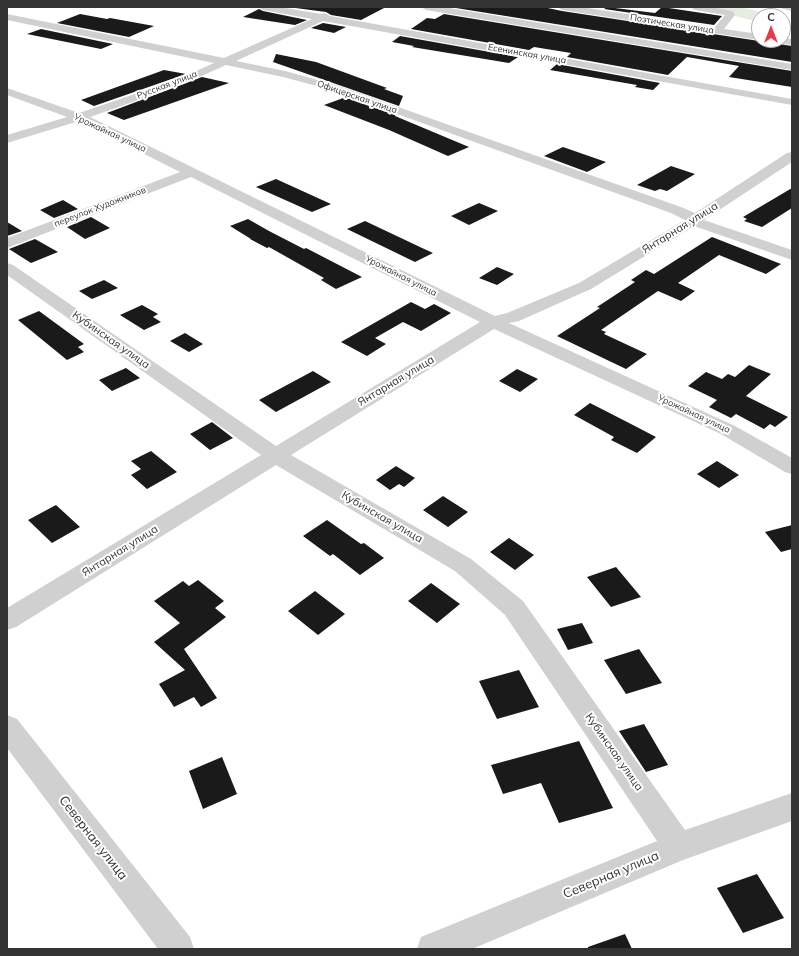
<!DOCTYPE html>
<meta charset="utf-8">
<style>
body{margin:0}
#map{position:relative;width:799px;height:956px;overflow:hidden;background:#fff;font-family:Mulish,sans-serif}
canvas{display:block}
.frame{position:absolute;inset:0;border:8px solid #333;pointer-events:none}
.north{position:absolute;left:751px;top:8px;width:40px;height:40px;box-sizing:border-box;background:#fff;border:1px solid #adadad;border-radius:50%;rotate:0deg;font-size:11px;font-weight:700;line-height:16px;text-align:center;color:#333}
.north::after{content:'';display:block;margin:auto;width:14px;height:18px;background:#e63946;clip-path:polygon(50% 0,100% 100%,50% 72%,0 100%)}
</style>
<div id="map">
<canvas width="799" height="956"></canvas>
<div class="frame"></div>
<div class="north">С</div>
</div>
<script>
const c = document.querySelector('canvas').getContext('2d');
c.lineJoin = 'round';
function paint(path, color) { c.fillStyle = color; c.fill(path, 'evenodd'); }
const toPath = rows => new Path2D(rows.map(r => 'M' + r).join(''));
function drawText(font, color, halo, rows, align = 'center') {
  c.font = font + ' Mulish,sans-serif'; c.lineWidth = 4; c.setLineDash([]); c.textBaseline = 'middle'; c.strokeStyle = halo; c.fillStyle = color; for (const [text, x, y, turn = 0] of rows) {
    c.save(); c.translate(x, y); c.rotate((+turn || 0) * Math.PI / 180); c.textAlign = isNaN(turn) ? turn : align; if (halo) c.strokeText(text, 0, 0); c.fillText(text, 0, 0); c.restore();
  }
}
const green = toPath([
 [700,7,740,7,778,16,759,16,759,22]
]);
const building = toPath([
 [288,7,386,7,361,20,331,15,326,12],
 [543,7,562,11,792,46,792,62,456,8],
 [607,7,655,13,662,7,722,16,714,25,604,9],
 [259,9,263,11,307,20,295,25,243,17],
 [80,14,107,19,110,18,154,26,129,37,57,23],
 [444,14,792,71,792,87,729,77,739,66,687,57,668,75,567,57,571,53,534,47,529,50,411,29,427,18,435,19],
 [323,23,346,27,334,33,311,28],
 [41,29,113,44,101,49,27,34],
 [400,36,518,57,509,63,412,47,414,46,392,42],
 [276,54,316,62,387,88,384,89,403,96,399,106,273,62],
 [557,64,660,83,653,90,635,87,637,85,550,70],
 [164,70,186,74,94,106,81,100],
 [202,77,229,83,124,120,107,113],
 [346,97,395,115,395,116,469,147,448,156,389,130,324,105],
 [563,147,606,162,587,172,544,156],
 [671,166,695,174,667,191,660,189,655,191,637,185],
 [276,179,331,204,312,212,256,187],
 [792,188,792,208,762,227,744,221,747,219,743,217],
 [63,200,78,209,54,218,40,210],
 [479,203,498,211,469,225,451,216],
 [91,217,110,228,85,239,67,227],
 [248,219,269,231,304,249,306,248,362,277,336,289,321,280,324,278,269,247,267,248,250,239,251,239,230,226],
 [365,221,420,247,433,253,415,262,347,229],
 [7,222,22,231,7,236],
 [712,237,781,264,766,274,719,255,678,283,695,291,681,301,658,291,601,330,606,332,604,334,647,354,626,369,557,336,600,308,597,307,635,282,631,280,646,270,654,274],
 [35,239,58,252,31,263,9,249],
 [497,267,514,274,497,285,479,278],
 [104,280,118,288,92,299,79,291],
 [411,302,425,309,434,304,451,313,421,331,403,322,375,338,386,344,367,356,341,342],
 [142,305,158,314,153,317,161,322,144,330,120,315],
 [39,311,84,344,78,347,84,352,67,360,18,320],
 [185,333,203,344,189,352,170,341],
 [749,365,771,374,746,396,788,417,775,427,770,424,764,429,736,414,731,418,709,407,717,400,688,386,706,372,722,379,728,374,735,377],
 [126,368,140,378,112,391,99,380],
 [517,369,538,379,520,392,499,381],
 [313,371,331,382,276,412,259,400],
 [590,403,631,424,656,437,637,453,611,440,614,437,574,415],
 [212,422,233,438,210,450,190,434],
 [151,451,177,472,147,489,131,475,141,469,131,461],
 [717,461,739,475,719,488,697,474],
 [396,466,415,478,404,487,399,484,390,490,376,480],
 [443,496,468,512,448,527,423,510],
 [56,505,80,527,52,543,28,520],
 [327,520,361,544,364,543,384,558,360,575,333,554,330,556,303,536],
 [792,525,792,549,781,552,765,532],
 [509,538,534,555,515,570,490,552],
 [616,567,641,597,611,607,587,577],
 [198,580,224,601,215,608,226,617,184,649,217,698,201,707,194,697,174,707,159,684,185,670,154,642,180,623,154,601,183,581,189,586],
 [431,583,460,604,437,623,408,601],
 [315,591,345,614,318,635,288,611],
 [582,623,593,643,568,650,557,629],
 [639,649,662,683,626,694,604,660],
 [519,670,539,707,497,719,479,681],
 [644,724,668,765,646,772,619,731],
 [579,741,613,808,559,823,541,783,503,794,491,765],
 [222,757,237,794,203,809,189,771],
 [757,874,784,918,743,933,717,888],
 [625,934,632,949,588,949,588,947]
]);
const minor = toPath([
 [258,7,279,7,321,14,325,13,330,16,792,99,792,105,323,21,236,61,285,71,336,85,681,207,695,213,787,153,792,152,792,162,704,220,792,250,792,260,694,226,591,289,519,321,509,323,735,426,792,458,792,474,785,472,721,434,494,329,291,455,471,559,523,601,685,830,792,793,792,821,683,860,472,949,417,949,421,937,657,841,505,615,455,571,276,465,16,627,7,630,7,608,261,455,7,275,7,263,13,265,276,446,480,322,191,177,7,248,7,238,180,172,79,121,7,143,7,135,67,117,7,95,7,88,79,113,176,80,214,63,7,20,7,14,224,58,312,19,263,10,258,7],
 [226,65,283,77,328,89,671,213,685,220,579,283,507,313,495,316,90,117,184,84,226,65],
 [421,7,443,7,792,64,792,70,426,10,421,7],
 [557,7,580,7,715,27,725,15,695,10,690,7,711,7,732,11,734,13,735,15,724,29,759,34,759,40,562,10,557,7],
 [781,7,792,7,792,11,783,9,781,7],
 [783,38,792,39,792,45,776,43,771,40,783,40,783,38],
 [7,715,17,719,190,937,194,949,158,949,7,748,7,715]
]);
const farStreetnames = [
 ["Поэтическая улица",672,24,9],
 ["Есенинская улица",527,54,10],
 ["Русская улица",167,85,-21],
 ["Офицерская улица",357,97,19],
 ["Урожайная улица",110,133,25],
 ["переулок Художников",100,207,-21],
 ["Урожайная улица",401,276,27],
 ["Урожайная улица",694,414,25]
];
const streetNames = [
 ["Янтарная улица",680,228,-32],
 ["Кубинская улица",111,340,35],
 ["Янтарная улица",396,381,-31],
 ["Кубинская улица",382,517,30],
 ["Янтарная улица",120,551,-32],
 ["Кубинская улица",614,752,55]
];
const nearStreetnames = [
 ["Северная улица",93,838,52],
 ["Северная улица",611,875,-23]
];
paint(green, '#e6ecdf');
paint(building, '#1a1a1a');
paint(minor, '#d0d0d0');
drawText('9px', '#333', '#fff', farStreetnames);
drawText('11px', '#333', '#fff', streetNames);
drawText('13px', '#333', '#fff', nearStreetnames);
</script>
